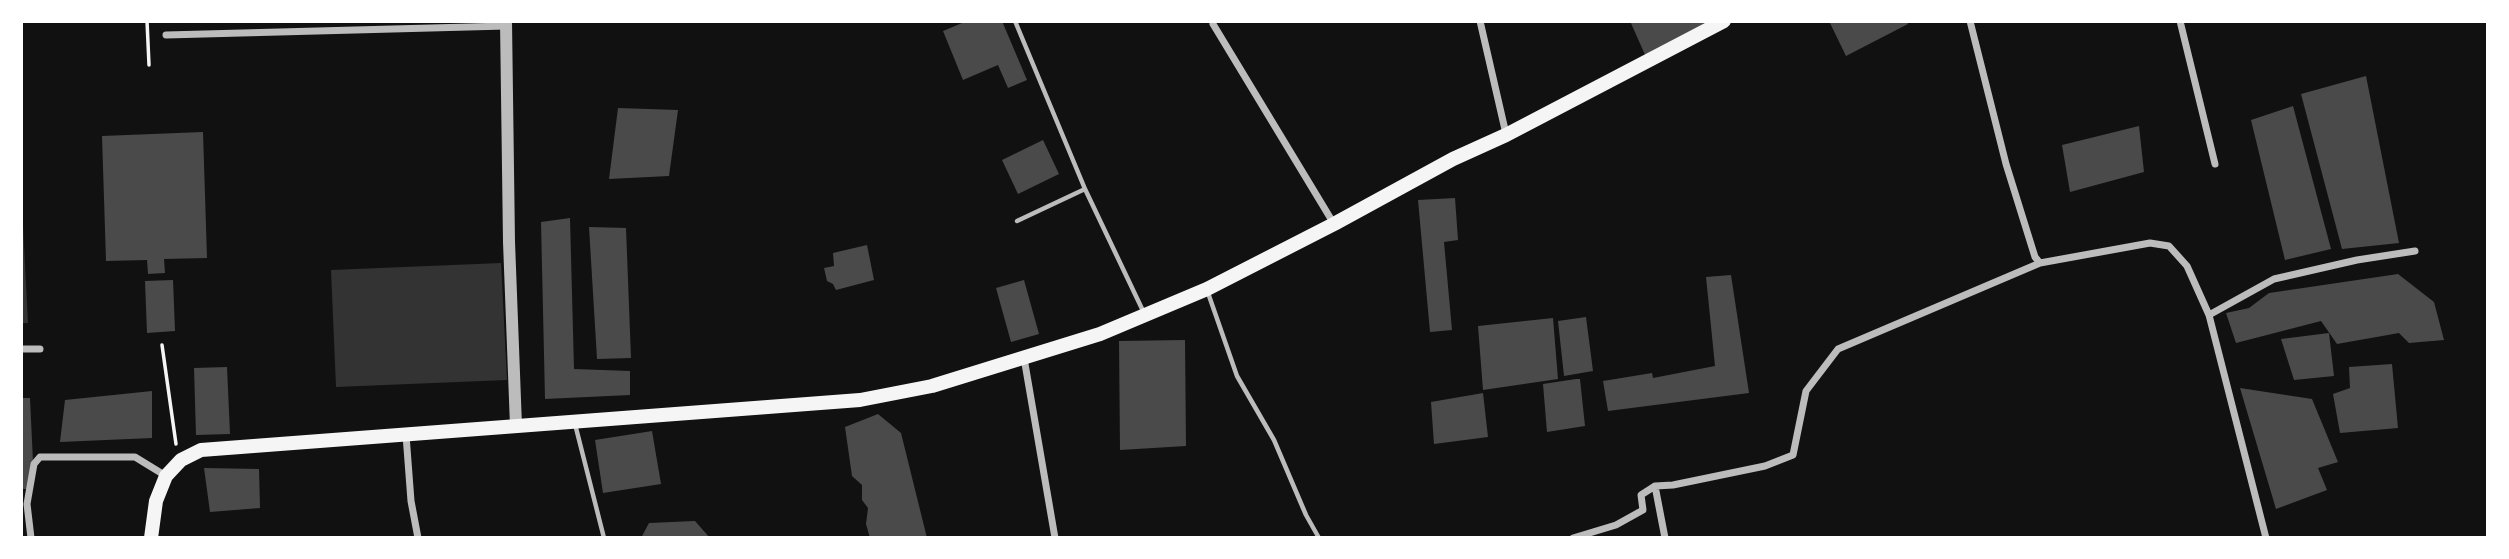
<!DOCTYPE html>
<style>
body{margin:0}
#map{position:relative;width:2509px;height:559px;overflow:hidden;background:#111;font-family:Cabin,sans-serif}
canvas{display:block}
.frame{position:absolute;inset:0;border:23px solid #fff;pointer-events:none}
</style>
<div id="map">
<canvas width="2509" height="559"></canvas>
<div class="frame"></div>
</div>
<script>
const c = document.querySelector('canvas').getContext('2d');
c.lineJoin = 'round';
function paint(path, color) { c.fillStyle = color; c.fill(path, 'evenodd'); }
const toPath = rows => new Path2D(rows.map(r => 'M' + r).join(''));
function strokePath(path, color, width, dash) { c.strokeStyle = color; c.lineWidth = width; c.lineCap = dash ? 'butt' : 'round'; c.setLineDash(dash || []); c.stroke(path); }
const water = toPath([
 [22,206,28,323,21,323],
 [501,263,507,380,336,387,331,270]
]);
const building = toPath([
 [967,21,1002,21,1027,80,1008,88,998,65,963,80,943,31],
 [1630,21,1718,21,1646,57],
 [1829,21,1907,21,1908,24,1846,56],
 [2366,76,2399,243,2342,249,2301,94],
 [2293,106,2331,249,2285,260,2251,120],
 [618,108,678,110,669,176,609,179],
 [2139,126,2144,172,2070,192,2062,145],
 [203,132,207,258,164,259,165,273,148,274,147,260,106,261,102,136],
 [1043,140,1059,174,1018,194,1002,160],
 [1455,198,1458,240,1444,242,1452,330,1430,332,1418,200],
 [570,218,574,369,630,371,630,395,545,399,541,222],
 [589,227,626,228,631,358,597,359],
 [867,245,874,280,836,290,833,284,827,281,824,268,834,266,833,253],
 [2398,274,2434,302,2444,340,2409,343,2399,333,2337,344,2321,321,2236,343,2226,313,2249,308,2269,293],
 [1731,275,1749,393,1608,411,1603,381,1652,373,1653,378,1715,366,1706,277],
 [173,280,175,331,147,333,145,281],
 [1024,280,1039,334,1011,342,996,288],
 [1586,317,1593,371,1564,376,1558,321],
 [1553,318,1558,379,1483,390,1478,326],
 [2329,333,2334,376,2294,380,2281,339],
 [1185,340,1186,446,1120,450,1119,341],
 [2392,364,2398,428,2340,433,2333,394,2350,388,2349,367],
 [227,367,230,434,196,435,194,368],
 [1576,379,1580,379,1585,426,1547,432,1543,384],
 [2240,388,2312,399,2338,462,2318,468,2327,490,2276,509],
 [152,391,152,438,60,442,65,400],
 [1483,393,1488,437,1434,444,1431,402],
 [21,398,30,398,33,462,28,489,21,489],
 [878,414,901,433,927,538,870,538,866,524,868,508,862,500,862,485,852,476,845,427],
 [652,431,661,484,603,493,595,440],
 [204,468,259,469,260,508,210,512],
 [695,521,710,538,641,538,649,523]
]);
const path = toPath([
 [147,21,149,65],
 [162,345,176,444]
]);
const service = toPath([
 [1015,21,1085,189,1144,313],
 [1017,221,1085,189],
 [1207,290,1237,376,1274,440,1306,515,1319,538],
 [575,424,604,538]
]);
const minor = toPath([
 [1480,21,1506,134],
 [1970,21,2006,164,2035,257,2040,263,2150,243,2169,246,2187,266,2209,315,2266,538],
 [2180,21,2215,164],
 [1213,24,1334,224],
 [166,35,506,26],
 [2209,315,2274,279,2357,260,2415,251],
 [21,349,40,349],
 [1024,358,1055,538],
 [406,435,411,501,418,538],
 [1655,486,1665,538],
 [31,538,27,504,34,464,40,457,135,457,166,476],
 [1573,538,1616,525,1643,510,1641,495,1655,486,1673,485,1765,466,1793,455,1806,391,1838,349,2040,263]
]);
const tertiary = toPath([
 [506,21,509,242,516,426]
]);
const primary = toPath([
 [151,538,156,501,166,476,181,460,201,450,860,400,932,386,1100,334,1207,289,1334,224,1453,159,1506,135,1724,21]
]);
paint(water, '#333');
paint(building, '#4a4a4a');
strokePath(path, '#f5f5f5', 3.5);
strokePath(service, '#bcbcbc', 4.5);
strokePath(minor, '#bcbcbc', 7);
strokePath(tertiary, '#bcbcbc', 12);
strokePath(primary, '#f5f5f5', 14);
</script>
